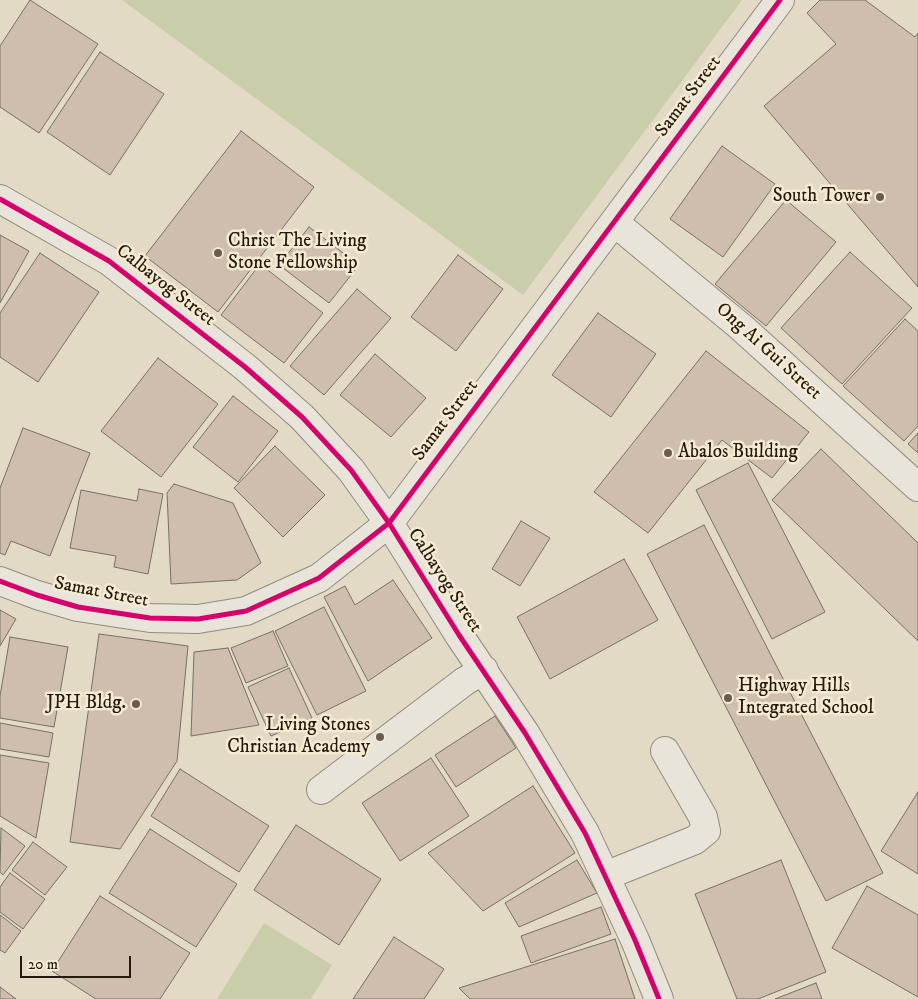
<!DOCTYPE html>
<style>
body{margin:0}
#map{position:relative;width:918px;height:999px;overflow:hidden;background:#e3dac6;font-family:"IM FELL DW Pica",serif}
canvas{display:block}
.scale{position:absolute;left:20px;top:956px;width:111px;height:22px;box-sizing:border-box;border:2px solid #25190d;border-top:0;padding-left:6px;font-size:15px;line-height:18px;white-space:nowrap;color:#25190d;-webkit-text-stroke:4px #f5ead2;paint-order:stroke}
</style>
<div id="map">
<canvas width="918" height="999"></canvas>
<div class="scale">20 m</div>
</div>
<script>
const c = document.querySelector('canvas').getContext('2d');
c.lineJoin = 'round';
function paint(path, color) { c.fillStyle = color; c.fill(path, 'evenodd'); }
const toPath = rows => new Path2D(rows.map(r => 'M' + r).join(''));
function strokePath(path, color, width, dash) { c.strokeStyle = color; c.lineWidth = width; c.lineCap = dash ? 'butt' : 'round'; c.setLineDash(dash || []); c.stroke(path); }
function drawText(font, color, halo, rows, align = 'center') {
  c.font = font + ' "IM FELL DW Pica",serif'; c.lineWidth = 5; c.setLineDash([]); c.textBaseline = 'middle'; c.strokeStyle = halo; c.fillStyle = color; for (const [text, x, y, turn = 0] of rows) {
    c.save(); c.translate(x, y); c.rotate((+turn || 0) * Math.PI / 180); c.textAlign = isNaN(turn) ? turn : align; if (halo) c.strokeText(text, 0, 0); c.fillText(text, 0, 0); c.restore();
  }
}
const green = toPath([
 [122,0,742,0,523,295],
 [264,923,332,965,311,999,217,999]
]);
const building = toPath([
 [30,0,98,44,39,133,0,107,0,46,30,0],
 [820,0,865,0,915,37,918,33,918,287,764,106,836,44,807,13,820,0],
 [100,52,164,94,110,175,47,132,100,52],
 [241,131,314,187,218,312,145,256,241,131],
 [722,146,775,184,723,257,670,219,722,146],
 [786,200,836,242,766,326,715,284,786,200],
 [309,227,359,265,329,303,279,265,309,227],
 [0,235,29,251,0,303,0,235],
 [850,252,912,308,842,384,781,328,850,252],
 [40,253,99,292,38,382,0,357,0,313,40,253],
 [458,255,503,289,456,351,411,317,458,255],
 [260,264,323,313,284,363,221,315,260,264],
 [357,289,391,318,324,395,290,366,357,289],
 [598,313,656,354,611,417,552,375,598,313],
 [905,319,918,331,918,426,904,441,843,386,905,319],
 [706,351,809,432,772,478,722,440,648,533,594,492,706,351],
 [375,354,426,398,391,437,340,395,375,354],
 [158,358,218,404,161,477,101,431,158,358],
 [233,396,278,431,238,482,193,447,233,396],
 [23,428,90,453,50,556,11,541,5,555,0,553,0,488,23,428],
 [918,433,918,453,908,444,918,433],
 [275,446,325,495,283,537,234,488,275,446],
 [821,449,918,543,918,641,772,500,821,449],
 [748,463,825,612,772,639,696,490,748,463],
 [174,484,233,503,261,563,237,580,171,584,167,493,174,484],
 [139,489,163,494,148,574,114,567,116,556,70,548,81,490,137,501,139,489],
 [521,521,550,538,520,586,492,569,521,521],
 [704,525,883,873,826,901,647,554,704,525],
 [624,559,658,620,550,679,517,617,624,559],
 [393,580,432,638,368,681,324,597,345,586,355,605,393,580],
 [324,607,366,691,317,715,275,631,324,607],
 [0,610,16,619,0,646,0,610],
 [273,631,288,666,246,683,231,648,273,631],
 [99,634,188,646,177,761,120,849,70,842,99,634],
 [10,637,68,647,54,727,0,718,0,696,10,637],
 [228,648,259,725,191,736,194,652,228,648],
 [289,668,312,718,271,736,248,687,289,668],
 [495,716,516,748,456,787,435,755,495,716],
 [0,723,53,733,49,757,0,749,0,723],
 [0,755,49,763,36,838,0,816,0,755],
 [431,758,469,816,400,861,362,803,431,758],
 [180,769,269,826,239,872,151,816,180,769],
 [533,786,575,853,483,911,428,853,533,786],
 [918,792,918,874,881,851,918,792],
 [296,825,381,879,339,945,254,890,296,825],
 [1,828,25,846,3,875,0,872,1,828],
 [150,829,237,884,196,947,109,893,150,829],
 [33,842,67,867,45,895,12,870,33,842],
 [577,860,597,893,519,927,505,903,577,860],
 [781,860,826,972,758,999,737,999,695,894,781,860],
 [10,873,45,899,23,929,0,912,0,887,10,873],
 [867,886,918,915,918,997,832,948,867,886],
 [100,896,190,953,160,999,96,999,52,971,100,896],
 [601,907,611,934,531,963,521,936,601,907],
 [0,915,21,931,5,953,0,950,0,915],
 [394,937,444,969,424,999,353,999,394,937],
 [615,939,635,999,470,999,459,988,615,939],
 [816,983,822,999,775,999,816,983],
 [0,987,16,999,0,999,0,987]
]);
const minor = toPath([
 [0,199,109,261,245,367,302,417,351,470,389,523,459,635,525,733,585,833,635,940,659,999],
 [614,222,741,327,918,487],
 [0,581,37,595,78,607,150,618,198,619,246,611,319,578,389,523,780,0],
 [321,790,465,681,484,670],
 [605,876,695,840,706,831,703,817,665,751]
]);
const cycleway = toPath([
 [0,199,109,261,245,367,302,417,351,470,389,523,459,635,525,733,585,833,635,940,659,999],
 [0,581,37,595,78,607,150,618,198,619,246,611,319,578,389,523,780,0]
]);
const markers = [
 [880,197,5,"#685d4e"],
 [218,253,5,"#685d4e"],
 [668,453,5,"#685d4e"],
 [728,698,5,"#685d4e"],
 [136,704,5,"#685d4e"],
 [380,737,5,"#685d4e"]
];
const streetNames = [
 ["Samat Street",689,97,-53],
 ["Calbayog Street",165,286,38],
 ["Ong Ai Gui Street",768,352,42],
 ["Samat Street",446,421,-53],
 ["Calbayog Street",444,581,57],
 ["Samat Street",101,593,11]
];
const poiNames = [
 ["South Tower",870,197],
 ["Christ The Living",228,242,"left"],
 ["Stone Fellowship",228,264,"left"],
 ["Abalos Building",678,453,"left"],
 ["Highway Hills",738,687,"left"],
 ["Integrated School",738,709,"left"],
 ["JPH Bldg.",126,704],
 ["Living Stones",370,726],
 ["Christian Academy",370,748]
];
paint(green, '#cacda9');
paint(building, '#cfbdad');
strokePath(building, '#767065', 1);
strokePath(minor, '#918a7d', 30);
strokePath(minor, '#e9e4da', 28);
strokePath(cycleway, '#d6006c', 5);
for (const [x, y, r, color] of markers) { const dot = new Path2D(); dot.arc(x, y, r, 0, 2 * Math.PI); c.fillStyle = color; c.fill(dot); strokePath(dot, '#f5ead2', 2); }
drawText('19px', '#25190d', '#f5ead2', streetNames);
drawText('19px', '#25190d', '#f5ead2', poiNames, 'right');
</script>
